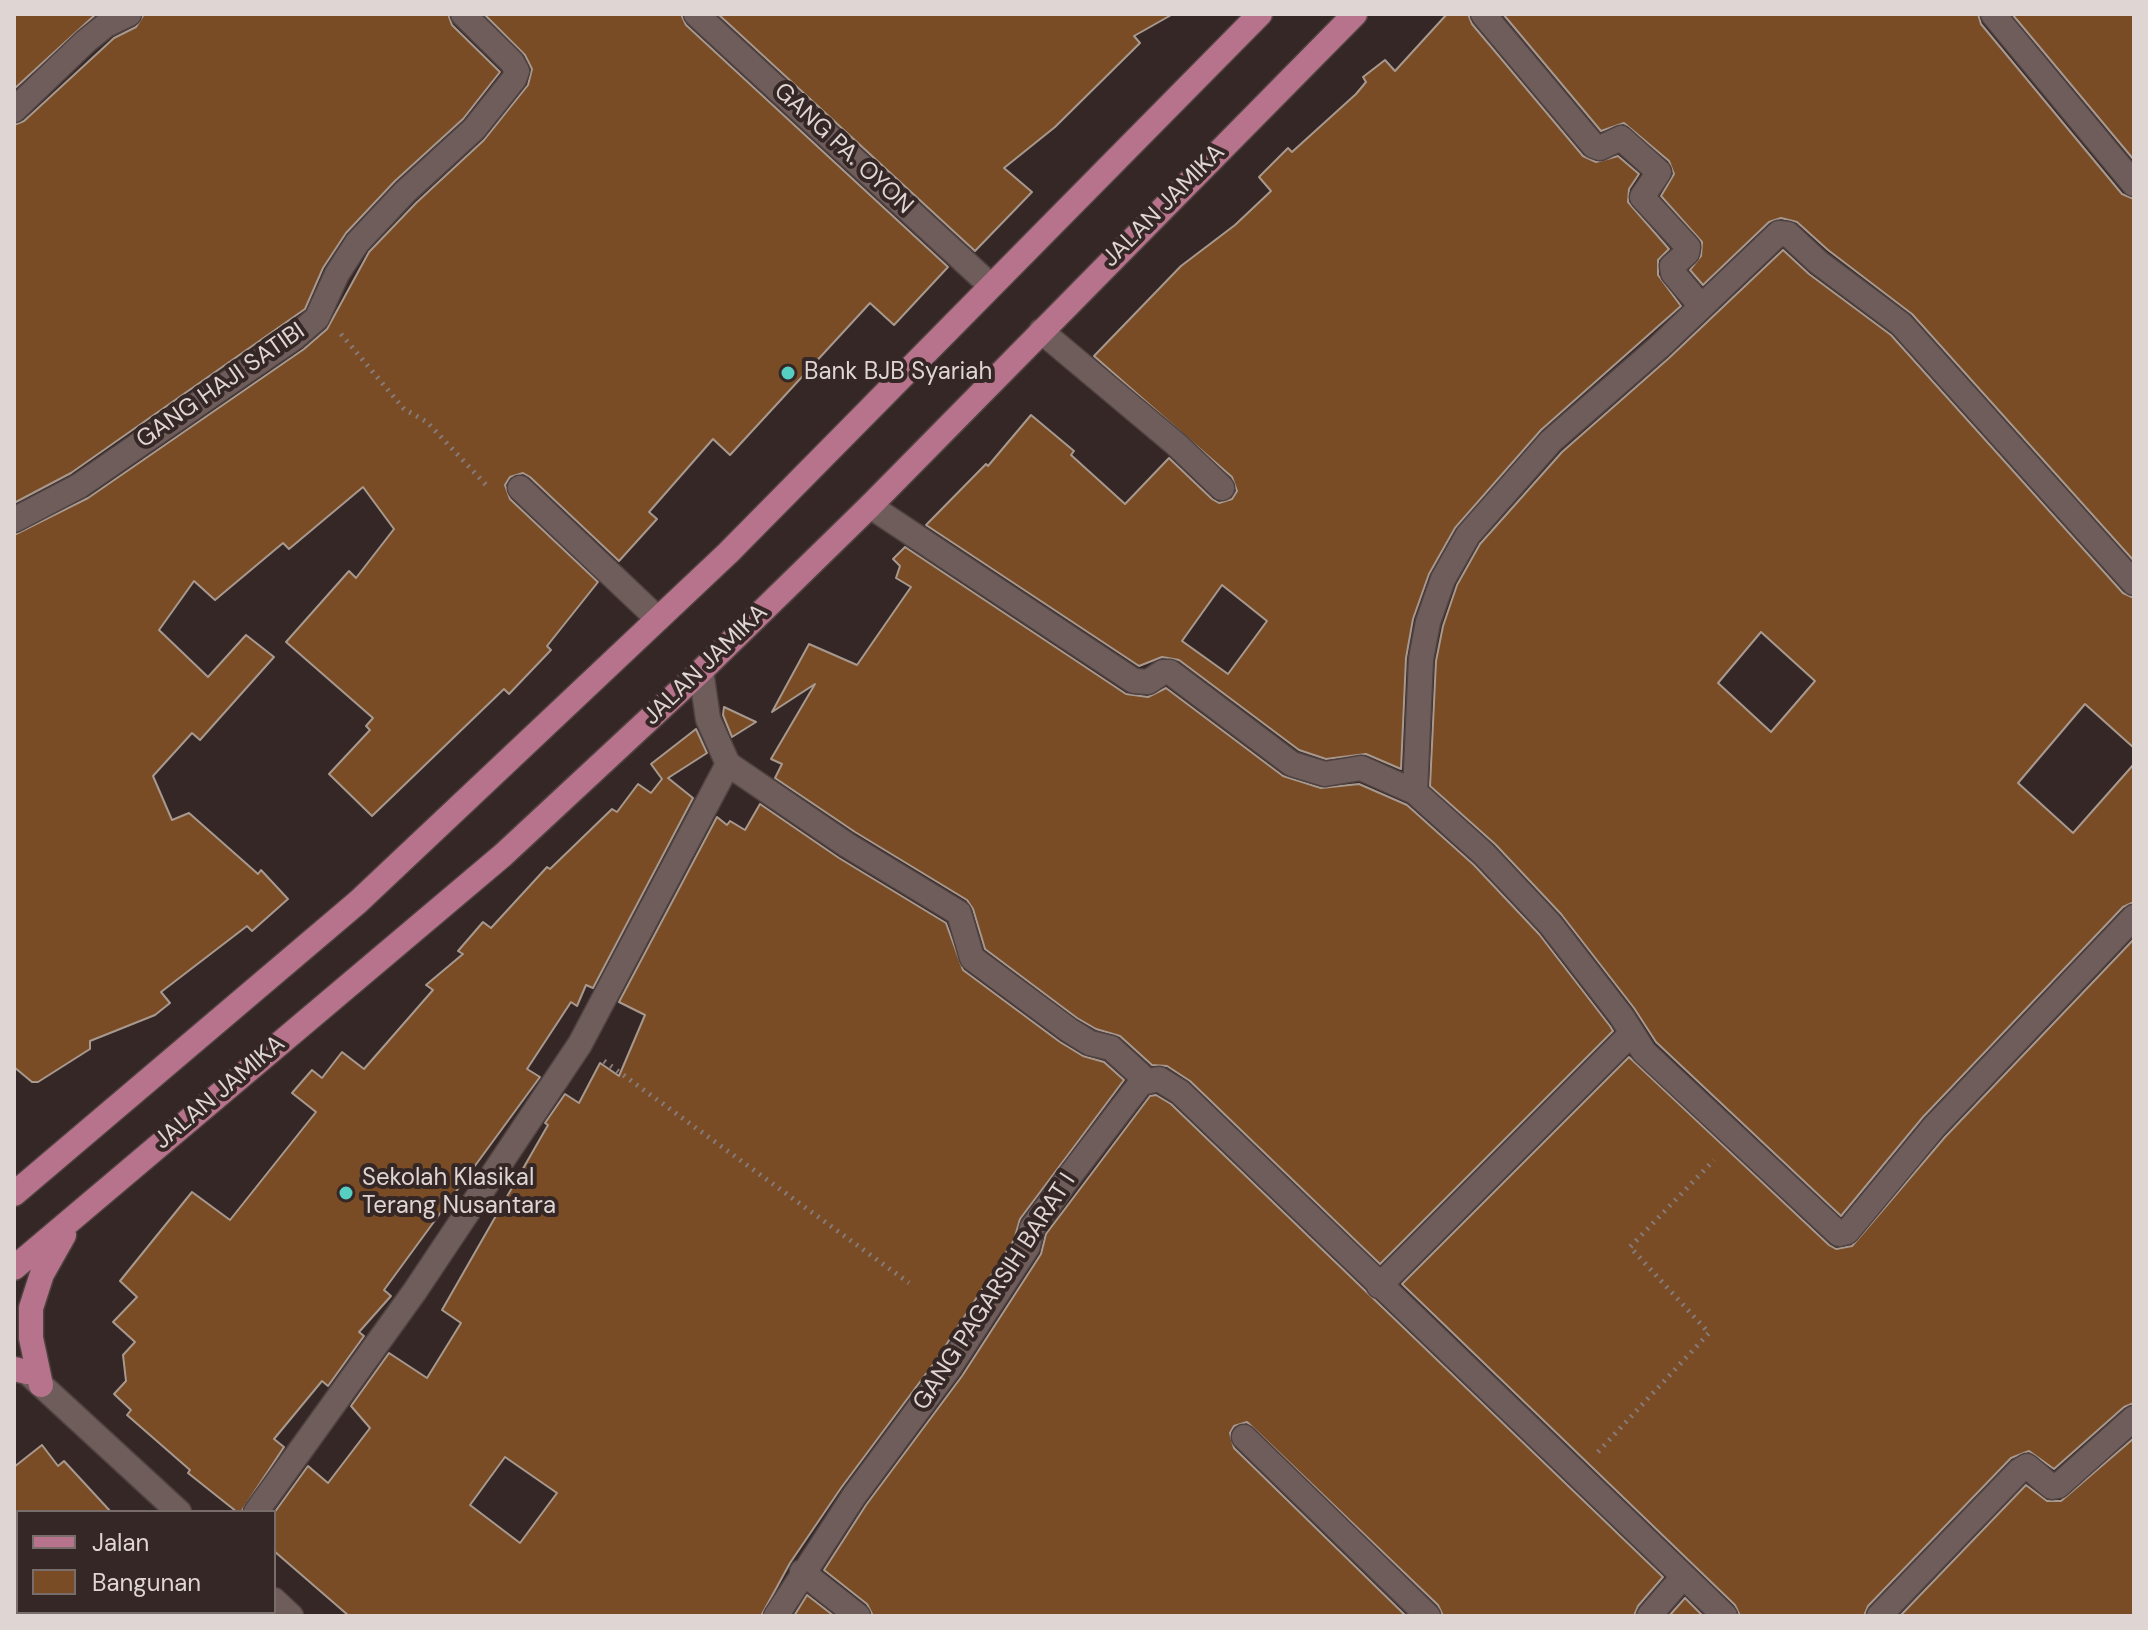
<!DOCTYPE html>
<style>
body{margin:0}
#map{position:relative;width:2148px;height:1630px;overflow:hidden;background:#352725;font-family:"DM Sans",sans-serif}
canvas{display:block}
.frame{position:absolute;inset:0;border:16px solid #dfd5d3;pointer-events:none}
.legend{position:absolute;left:16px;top:1510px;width:260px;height:104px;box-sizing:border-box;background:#352725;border:2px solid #796d6b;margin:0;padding:10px 14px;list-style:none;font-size:24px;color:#dfd5d3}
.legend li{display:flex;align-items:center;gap:16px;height:40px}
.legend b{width:40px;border:2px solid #796d6b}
</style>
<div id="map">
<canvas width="2148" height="1630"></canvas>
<div class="frame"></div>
<ul class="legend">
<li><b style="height:10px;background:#b6738b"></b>Jalan</li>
<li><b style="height:22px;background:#794c26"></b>Bangunan</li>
</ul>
</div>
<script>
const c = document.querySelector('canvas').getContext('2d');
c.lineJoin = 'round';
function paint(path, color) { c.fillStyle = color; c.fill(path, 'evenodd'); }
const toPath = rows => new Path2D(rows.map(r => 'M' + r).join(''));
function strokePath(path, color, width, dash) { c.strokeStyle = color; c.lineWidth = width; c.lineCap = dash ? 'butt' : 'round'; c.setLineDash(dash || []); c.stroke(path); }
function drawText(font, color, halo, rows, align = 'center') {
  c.font = font + ' "DM Sans",sans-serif'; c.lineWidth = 8; c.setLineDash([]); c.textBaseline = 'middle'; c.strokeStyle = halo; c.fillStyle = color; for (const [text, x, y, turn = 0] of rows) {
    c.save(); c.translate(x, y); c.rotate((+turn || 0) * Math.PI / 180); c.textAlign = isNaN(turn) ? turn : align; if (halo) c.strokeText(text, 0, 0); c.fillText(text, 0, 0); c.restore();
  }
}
const building = toPath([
 [14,14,96,14,14,89,14,14],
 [144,14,448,14,452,25,500,72,463,119,395,181,346,233,323,268,305,309,71,473,14,503,14,125,24,121,114,38,136,27,144,14],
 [484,14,681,14,686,25,948,267,894,325,870,303,730,455,713,439,649,512,657,519,619,561,530,477,523,473,510,477,505,485,510,499,598,582,547,646,551,650,509,694,504,689,372,816,329,774,370,730,366,726,373,718,286,642,349,571,356,578,394,529,363,487,289,549,283,543,215,600,194,581,159,630,208,677,246,635,274,657,200,740,192,733,153,776,172,820,189,813,258,874,261,870,288,899,252,931,247,926,161,992,170,1003,155,1015,90,1041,90,1049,38,1082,32,1082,14,1067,14,535,88,498,304,349,327,329,369,252,416,203,484,140,528,85,532,69,525,55,484,14],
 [718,14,1173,14,1134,36,1140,43,1055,127,1004,168,1032,192,975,251,718,14],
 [1447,14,1468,14,1472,24,1583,156,1596,162,1618,156,1639,174,1629,189,1628,202,1669,249,1658,260,1658,275,1681,306,1541,430,1455,528,1429,574,1413,619,1406,658,1401,769,1366,754,1326,759,1299,750,1179,660,1162,657,1139,666,926,525,986,464,988,466,1031,415,1074,451,1071,455,1125,504,1169,458,1212,499,1219,503,1232,499,1237,491,1232,477,1094,356,1181,266,1235,225,1271,191,1259,177,1288,148,1292,152,1356,94,1366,82,1363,77,1385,60,1395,71,1447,14],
 [1222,585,1267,621,1228,674,1182,641,1222,585],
 [1503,14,1978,14,1981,24,2122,194,2134,199,2134,561,1912,314,1828,250,1797,222,1781,218,1769,222,1703,285,1690,270,1701,256,1702,242,1661,196,1674,174,1669,161,1624,123,1601,131,1503,14],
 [2012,14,2134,14,2134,160,2012,14],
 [1783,250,1809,274,1891,335,2123,593,2134,598,2134,748,2085,704,2018,783,2073,833,2134,764,2134,902,2123,907,1923,1117,1841,1216,1656,1042,1634,1008,1561,914,1495,844,1430,786,1436,661,1443,626,1457,585,1480,544,1562,452,1669,358,1783,250],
 [1761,632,1815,681,1771,732,1718,683,1761,632],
 [905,547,1126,694,1148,697,1166,688,1283,776,1321,788,1359,784,1407,805,1474,865,1539,934,1610,1026,1613,1031,1380,1264,1190,1081,1167,1066,1152,1065,1120,1036,1096,1029,1077,1018,985,949,973,909,967,900,855,832,775,778,782,764,771,759,815,684,772,712,809,644,857,665,911,587,896,578,900,566,893,559,905,547],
 [724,707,756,722,732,737,723,715,724,707],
 [696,729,707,753,668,778,693,798,593,988,586,985,577,1006,571,1002,527,1069,540,1077,384,1290,391,1296,359,1332,364,1336,328,1386,322,1381,274,1439,284,1447,241,1512,237,1512,188,1473,190,1470,127,1415,131,1410,114,1394,126,1381,123,1355,135,1342,113,1322,137,1297,120,1281,192,1192,230,1220,316,1112,292,1093,312,1070,322,1078,342,1052,364,1069,433,990,426,985,463,954,458,951,483,922,491,928,547,867,550,869,612,809,617,812,638,784,651,793,662,779,651,764,696,729],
 [760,804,839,858,946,923,963,970,1060,1042,1083,1056,1104,1062,1124,1080,1020,1219,1014,1240,937,1359,841,1488,790,1563,761,1616,349,1616,274,1551,274,1513,308,1466,328,1483,370,1428,351,1406,389,1353,427,1378,461,1323,442,1310,548,1125,545,1123,565,1094,579,1103,600,1063,619,1076,645,1015,619,1002,717,817,727,825,730,821,745,830,760,804],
 [505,1457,557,1493,520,1543,470,1505,505,1457],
 [2134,939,2134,1403,2124,1407,2054,1469,2029,1451,2011,1458,1868,1606,1864,1616,1740,1616,1735,1605,1402,1284,1629,1057,1829,1245,1836,1249,1852,1246,1945,1137,2134,939],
 [1156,1095,1171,1104,1663,1577,1638,1606,1634,1616,1443,1616,1438,1605,1247,1422,1234,1426,1230,1433,1234,1448,1406,1616,873,1616,867,1604,824,1570,866,1505,962,1376,1041,1254,1046,1234,1150,1096,1156,1095],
 [2134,1438,2134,1616,1900,1616,2026,1485,2047,1501,2061,1501,2134,1438],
 [42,1445,58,1466,64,1461,111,1512,14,1512,14,1467,42,1445],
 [807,1595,834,1616,794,1616,807,1595],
 [1685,1598,1703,1616,1669,1616,1685,1598]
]);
const path = toPath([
 [341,334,404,409,427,422,488,487],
 [604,1061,909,1283],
 [1598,1452,1709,1333,1630,1247,1714,1160]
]);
const minor = toPath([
 [696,14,990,285],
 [1483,14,1594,146,1600,148,1621,138,1659,172,1642,197,1688,247,1687,253,1672,266,1673,273,1701,306],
 [1993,14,2134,184],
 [14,110,86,41,106,25,129,14],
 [1041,331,1177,445,1222,488],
 [520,488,658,619],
 [870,506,1134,681,1148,682,1163,672,1170,672,1292,764,1325,774,1361,768,1415,792],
 [14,520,79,486,295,337,317,318,337,274,357,243,405,192,474,129,514,79,517,71,512,62,463,14],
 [2134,583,1901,324,1818,262,1788,234,1779,233,1659,347,1551,441,1468,535,1443,579,1428,622,1421,659,1415,792,1484,854,1550,924,1622,1017,1644,1052,1839,1234,1847,1232,1934,1127,2134,917],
 [728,764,847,845,959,913,972,958,1069,1030,1090,1043,1111,1048,1146,1080],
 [1379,1286,1632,1033],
 [27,1372,179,1512],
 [1244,1437,1428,1616],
 [256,1512,415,1291,580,1044,728,764,708,719,701,671],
 [802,1572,858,1616],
 [274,1600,291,1616],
 [141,1616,146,1612],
 [776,1616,854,1496,949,1368,1028,1246,1032,1228,1069,1177,1141,1083,1159,1079,1180,1092,1725,1616],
 [1649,1616,1682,1578],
 [1879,1616,2019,1471,2027,1466,2052,1487,2058,1486,2134,1418]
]);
const major = toPath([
 [14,1194,358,902,728,553,1260,14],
 [14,1268,503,855,701,671,870,506,1355,14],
 [14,1369,27,1372],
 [41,1385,31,1338,31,1308,42,1274,64,1235]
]);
const markers = [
 [788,373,8,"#57cec2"],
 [346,1193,8,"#57cec2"]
];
const streetNames = [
 ["GANG PA. OYON",843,149,43],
 ["JALAN JAMIKA",1164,206,-45],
 ["GANG HAJI SATIBI",221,386,-35],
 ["JALAN JAMIKA",706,665,-44],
 ["JALAN JAMIKA",220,1093,-40],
 ["GANG PAGARSIH BARAT I",995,1292,-57]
];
const poiNames = [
 ["Bank BJB Syariah",804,373],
 ["Sekolah Klasikal",362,1179],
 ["Terang Nusantara",362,1207]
];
paint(building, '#794c26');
strokePath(building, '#a8998f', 2);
strokePath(minor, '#4f4241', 27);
strokePath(major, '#4f4241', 27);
strokePath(path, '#877a78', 5, [2, 6]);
strokePath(minor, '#6f5d5b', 24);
strokePath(major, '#b6738b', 24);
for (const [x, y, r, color] of markers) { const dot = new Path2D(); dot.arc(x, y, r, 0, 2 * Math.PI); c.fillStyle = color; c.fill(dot); strokePath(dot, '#352725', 3); }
drawText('24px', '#dfd5d3', '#352725', streetNames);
drawText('24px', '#dfd5d3', '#352725', poiNames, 'left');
</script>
